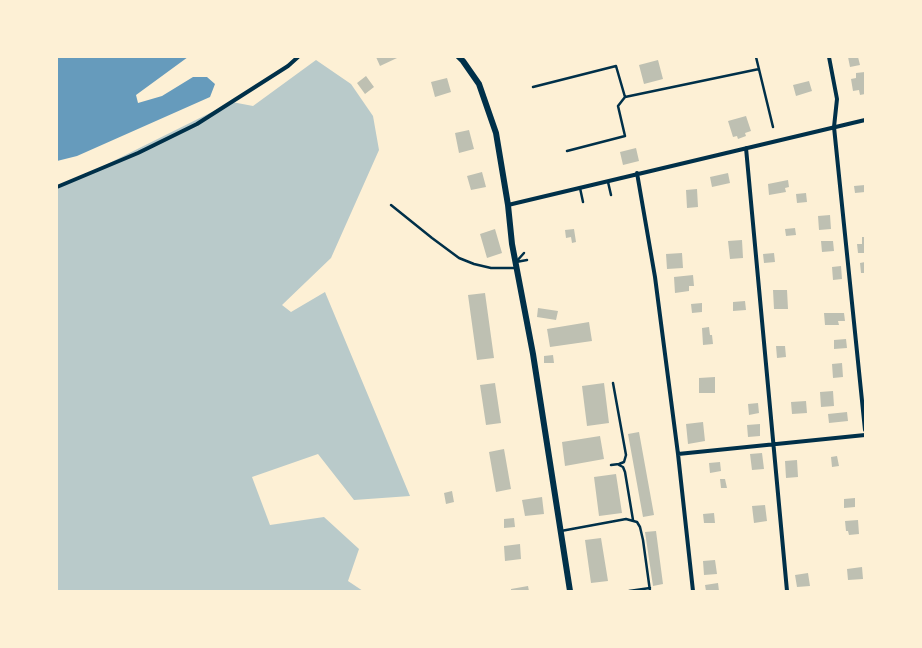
<!DOCTYPE html>
<style>
body{margin:0}
#map{position:relative;width:922px;height:648px;overflow:hidden;background:#fdf0d5;font-family:Arial,sans-serif}
canvas{display:block}
.frame{position:absolute;inset:0;border:58px solid #fdf0d5;pointer-events:none}
</style>
<div id="map">
<canvas width="922" height="648"></canvas>
<div class="frame"></div>
</div>
<script>
const c = document.querySelector('canvas').getContext('2d');
c.lineJoin = 'round';
function paint(path, color) { c.fillStyle = color; c.fill(path, 'evenodd'); }
const toPath = rows => new Path2D(rows.map(r => 'M' + r).join(''));
function strokePath(path, color, width, dash) { c.strokeStyle = color; c.lineWidth = width; c.lineCap = dash ? 'butt' : 'round'; c.setLineDash(dash || []); c.stroke(path); }
const green = toPath([
 [316,60,351,84,373,116,379,150,331,258,282,305,291,312,325,292,410,496,354,500,318,454,252,477,270,525,324,517,359,549,348,581,363,591,57,591,57,189,232,102,253,106]
]);
const water = toPath([
 [57,57,188,57,136,95,138,103,162,96,193,77,207,77,215,84,210,97,77,156,57,161]
]);
const building = toPath([
 [376,57,396,57,397,58,380,66],
 [848,57,858,57,860,65,850,67],
 [658,60,663,79,644,84,639,65],
 [865,72,865,94,860,95,859,90,853,91,851,79,856,78,856,73],
 [366,76,374,87,365,94,357,83],
 [447,78,451,92,435,97,431,82],
 [809,81,812,91,796,96,793,85],
 [746,116,751,131,745,133,746,136,738,139,737,136,733,137,728,121],
 [469,130,474,149,459,153,455,133],
 [636,148,639,161,623,165,620,152],
 [482,172,486,187,471,190,467,176],
 [728,173,730,183,712,187,710,177],
 [788,180,789,187,785,188,786,192,769,195,768,184],
 [865,185,865,192,855,193,854,186],
 [697,189,698,207,687,208,686,190],
 [806,193,807,202,797,203,796,194],
 [830,215,831,229,819,230,818,216],
 [795,228,796,235,786,236,785,229],
 [495,229,502,253,487,258,480,234],
 [574,229,576,242,572,243,571,237,566,238,565,230],
 [862,237,865,237,865,253,858,253,857,244,862,244],
 [742,240,743,258,730,259,728,241],
 [821,241,833,241,834,251,822,252],
 [682,253,683,268,667,269,666,254],
 [774,253,775,262,764,263,763,254],
 [865,262,865,273,861,273,860,263],
 [841,266,842,279,833,280,832,267],
 [693,275,694,286,689,286,689,291,675,293,674,277],
 [773,290,787,290,788,309,774,309],
 [485,293,494,358,477,360,468,295],
 [745,301,746,310,733,311,733,302],
 [702,303,702,312,692,313,691,304],
 [538,308,558,311,556,320,537,317],
 [824,313,844,313,845,321,838,321,839,325,825,325],
 [589,322,592,341,550,347,547,329],
 [709,327,710,335,712,335,713,344,703,345,702,328],
 [846,339,847,348,834,349,834,340],
 [776,346,785,346,786,357,777,358],
 [553,355,554,363,544,363,544,356],
 [842,363,843,377,833,378,832,364],
 [715,377,715,393,699,393,699,378],
 [495,383,501,423,486,425,480,385],
 [604,383,609,423,587,426,582,386],
 [833,391,834,406,821,407,820,392],
 [806,401,807,413,792,414,791,402],
 [758,403,759,413,749,415,748,404],
 [847,412,848,421,829,423,828,414],
 [703,422,705,441,688,444,686,424],
 [760,424,760,436,748,437,747,425],
 [639,432,654,515,643,517,628,434],
 [600,436,604,459,565,466,562,442],
 [504,449,511,489,496,492,489,452],
 [762,453,764,469,752,470,750,454],
 [837,456,839,466,832,467,831,457],
 [797,460,798,477,786,478,785,461],
 [720,462,721,471,710,473,709,463],
 [616,474,622,513,599,516,594,477],
 [720,479,725,479,727,488,721,488],
 [452,491,454,502,446,504,444,493],
 [542,497,544,514,525,516,522,500],
 [855,498,855,507,844,508,844,499],
 [765,505,767,521,754,523,752,506],
 [714,513,715,523,704,523,703,514],
 [514,518,515,527,504,528,504,519],
 [858,520,859,534,849,535,848,531,846,531,845,521],
 [656,531,663,584,653,586,645,532],
 [601,538,608,581,591,583,585,540],
 [520,544,521,559,505,561,504,546],
 [715,560,717,574,704,575,703,561],
 [862,567,863,579,848,580,847,569],
 [808,573,810,586,797,587,795,575],
 [718,583,719,591,706,591,705,585],
 [528,586,529,591,511,591,511,589]
]);
const service = toPath([
 [756,57,773,127],
 [533,87,616,66,625,97,759,69],
 [567,151,625,136,618,106,625,97],
 [608,182,611,195],
 [580,188,583,202],
 [391,205,432,238,459,258,474,264,491,268,517,268],
 [516,262,524,253],
 [516,262,527,260],
 [611,465,619,464,624,462,626,455,613,383],
 [619,465,623,467,625,472,633,520],
 [561,531,626,519,637,522,640,527,643,540,650,591],
 [629,591,650,588]
]);
const minor = toPath([
 [829,57,837,99,834,127,865,430],
 [746,148,787,591],
 [637,173,655,277,678,454,693,591],
 [57,187,138,153,197,124,288,66,298,57],
 [508,205,865,120],
 [678,454,865,435]
]);
const tertiary = toPath([
 [459,57,463,61,479,84,496,133,508,205,512,244,533,354,570,591]
]);
paint(green, '#b9caca');
paint(water, '#669bbc');
paint(building, '#bec0b2');
strokePath(service, '#003049', 2.5);
strokePath(minor, '#003049', 4);
strokePath(tertiary, '#003049', 6);
</script>
